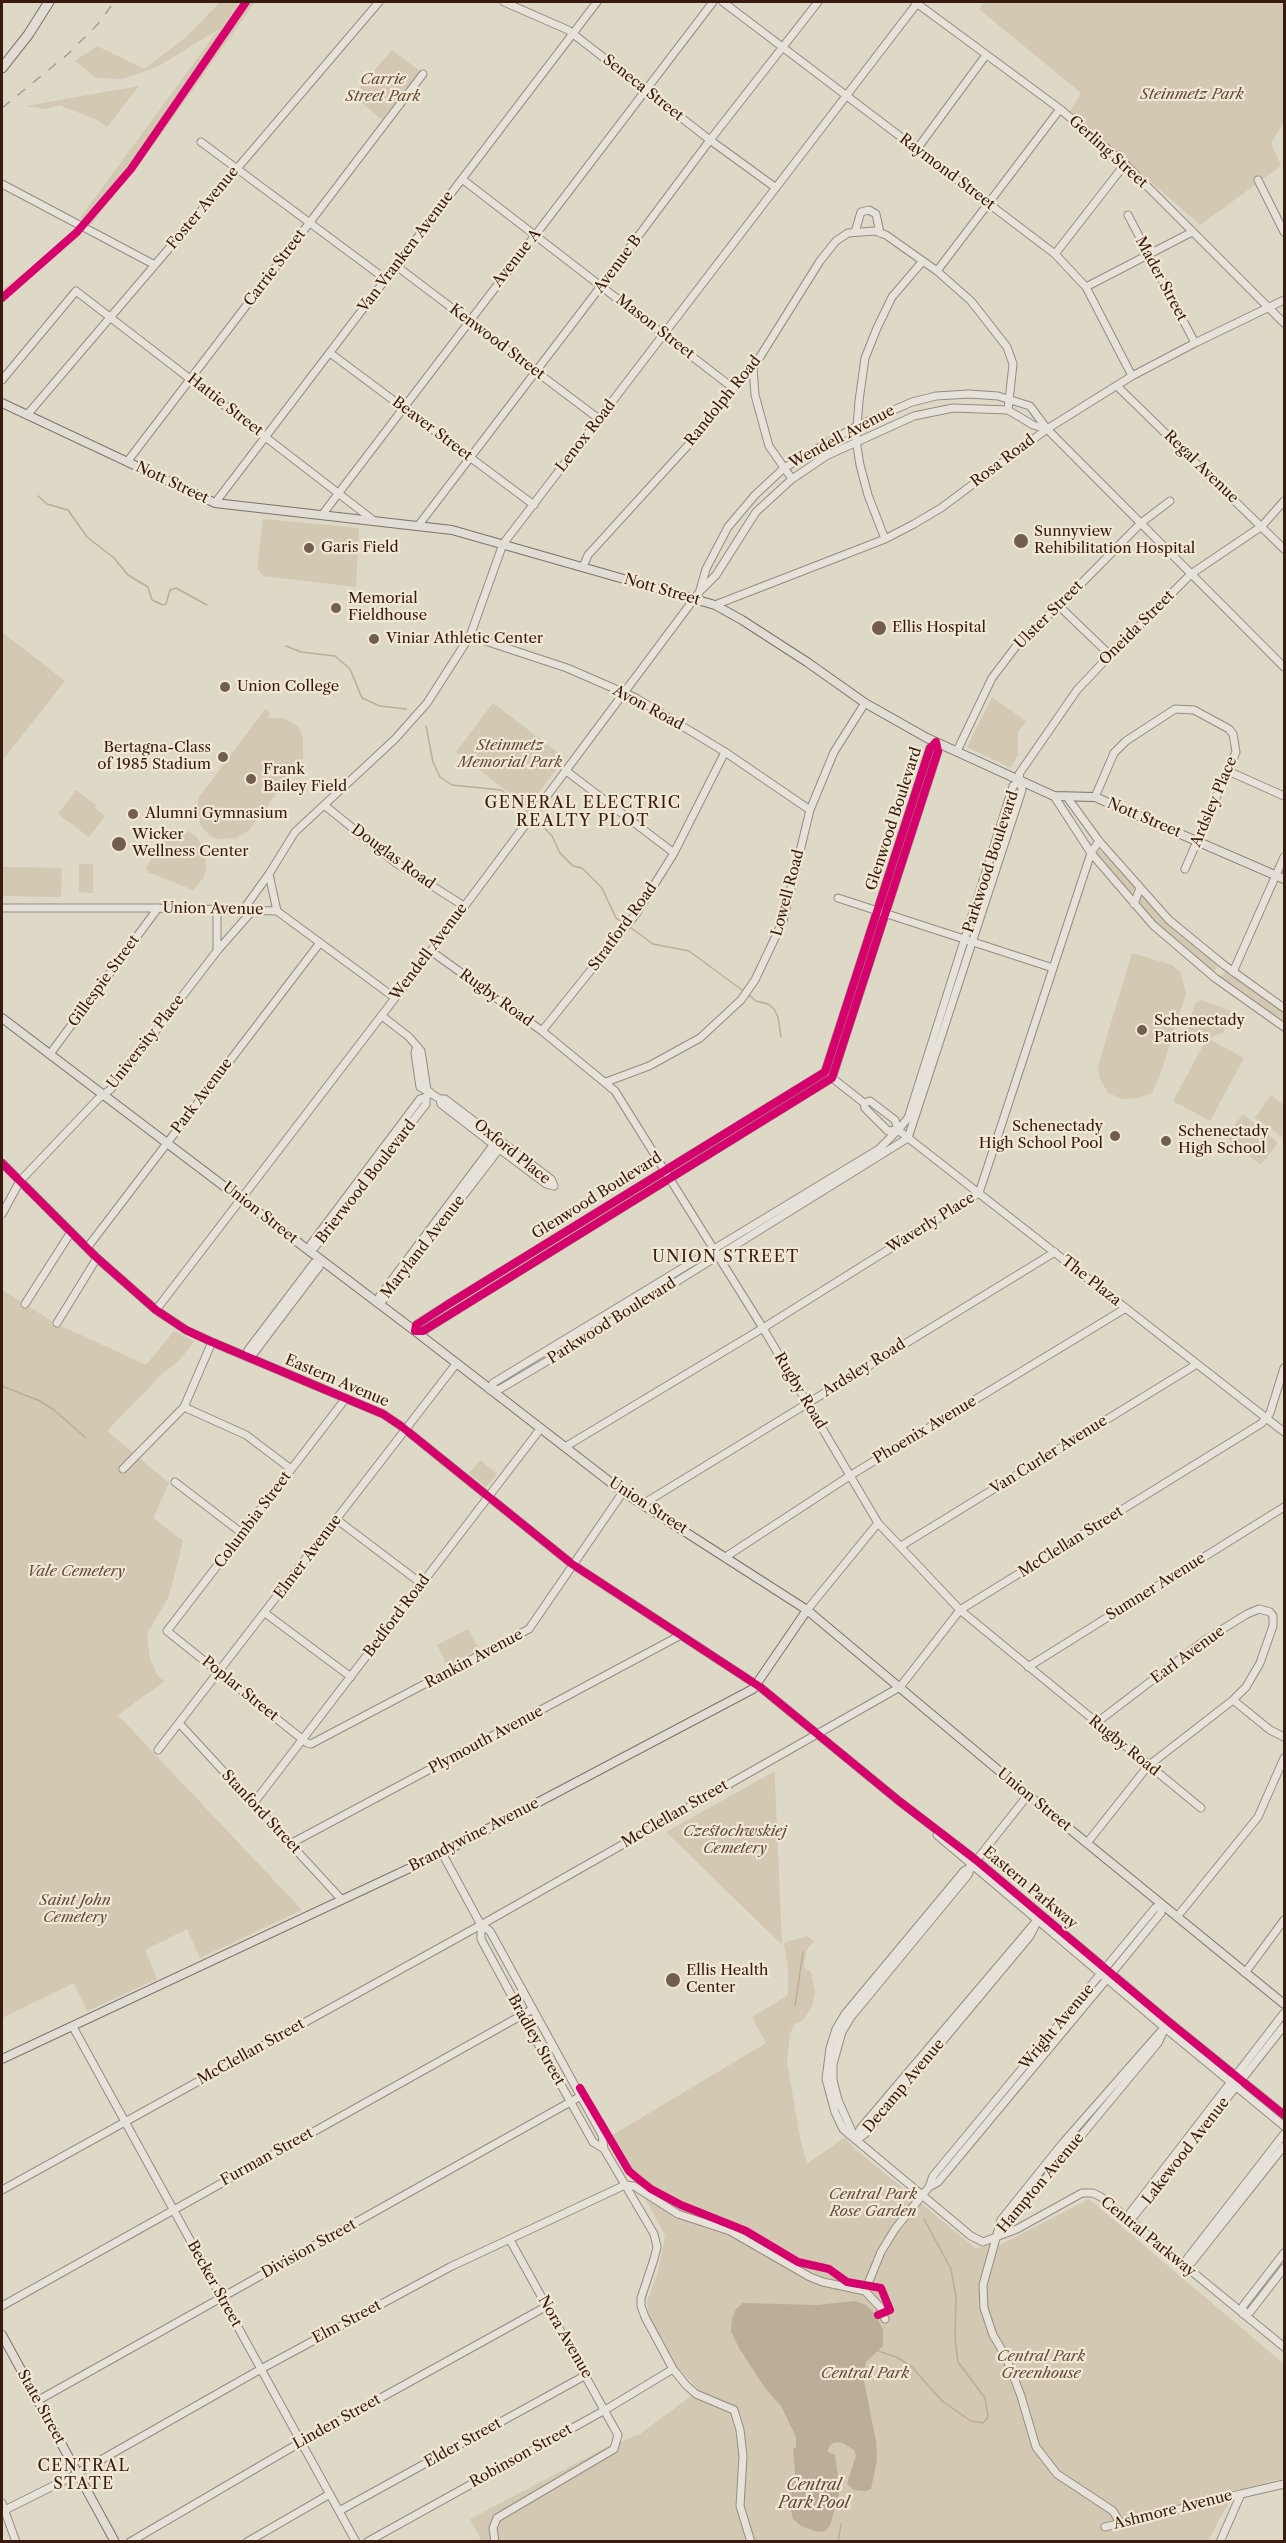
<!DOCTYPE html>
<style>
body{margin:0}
#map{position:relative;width:1286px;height:2543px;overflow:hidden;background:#ded8c7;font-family:"Libre Caslon Text",serif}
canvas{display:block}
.frame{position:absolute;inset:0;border:3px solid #381b0e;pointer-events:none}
</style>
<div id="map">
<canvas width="1286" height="2543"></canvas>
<div class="frame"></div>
</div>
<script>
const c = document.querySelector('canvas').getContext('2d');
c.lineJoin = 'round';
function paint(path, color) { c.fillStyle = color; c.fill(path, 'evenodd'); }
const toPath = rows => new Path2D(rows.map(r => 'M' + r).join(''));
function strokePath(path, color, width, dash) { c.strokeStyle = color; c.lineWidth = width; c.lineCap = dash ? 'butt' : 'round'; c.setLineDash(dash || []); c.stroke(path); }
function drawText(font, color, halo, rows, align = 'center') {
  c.font = font + ' "Libre Caslon Text",serif'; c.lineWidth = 4.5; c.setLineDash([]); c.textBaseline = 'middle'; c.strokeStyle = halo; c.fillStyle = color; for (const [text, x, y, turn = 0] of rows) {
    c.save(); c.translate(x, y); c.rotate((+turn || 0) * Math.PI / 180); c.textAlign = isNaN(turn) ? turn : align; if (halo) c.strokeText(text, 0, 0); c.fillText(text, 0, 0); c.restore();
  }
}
const green = toPath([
 [220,2,255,2,153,146,91,225,80,218,219,29,157,67,122,79,96,78,75,61,97,46,144,69,186,37],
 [985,2,1284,2,1284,122,1271,143,1281,166,1200,225,1070,111,1081,93,979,9],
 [392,50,420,71,382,120,353,95],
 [139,86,107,127,97,120,59,105,46,109,26,106],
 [74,229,82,234,2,303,2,290,33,266],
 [263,519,359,528,356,587,263,576,257,568],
 [2,632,65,681,2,761],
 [992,697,1026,721,1018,732,1018,754,1011,768,967,747],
 [493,703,565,758,528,807,456,752],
 [265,709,270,713,267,718,283,718,298,727,303,737,303,758,249,830,236,838,217,839,209,835,201,826,197,811,199,797],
 [76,790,96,805,94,808,105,816,89,837,58,814],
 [169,828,189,832,197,837,205,851,206,868,204,877,193,890,148,872,146,868],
 [1099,850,1108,856,1135,887,1133,894,1127,892,1096,853],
 [79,864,93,864,93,893,79,892],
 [2,867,62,868,61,897,2,896],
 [1140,896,1146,897,1217,963,1217,968,1214,971,1210,969,1151,919,1138,903],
 [1132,953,1172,965,1181,973,1186,994,1159,1078,1152,1093,1138,1098,1123,1099,1108,1093,1100,1079,1098,1066],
 [1226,971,1284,1012,1284,1023,1222,979,1220,976],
 [1202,1000,1231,1011,1223,1033,1207,1038,1244,1058,1210,1121,1173,1101,1207,1038,1187,1031,1195,1003],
 [1271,1095,1284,1105,1284,1138,1255,1118],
 [1243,1114,1278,1143,1261,1165,1225,1137],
 [2,1290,55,1323,146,1365,174,1331,194,1341,179,1361,164,1372,107,1431,169,1483,153,1518,183,1541,169,1596,147,1634,150,1659,159,1678,165,1681,118,1715,302,1910,200,1958,187,1929,145,1950,157,1979,87,2011,74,1983,2,2018],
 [480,1460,497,1474,486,1487,469,1473],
 [468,1629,479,1649,447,1665,437,1645],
 [775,1771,775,1782,782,1945,666,1832],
 [807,1936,814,1941,806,1951,804,1967,811,1972,815,1993,812,2007,804,2019,795,2024,790,2033,787,2062,800,2137,807,2164,845,2137,853,2147,975,2248,1000,2245,1089,2199,1284,2364,1284,2478,1235,2491,1208,2541,482,2542,470,2519,607,2447,640,2434,699,2390,675,2365,649,2316,647,2301,658,2272,665,2235,611,2136,766,2043,752,2017,788,1995,788,1969,784,1943]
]);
const water = toPath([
 [855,2301,866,2305,875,2314,883,2330,883,2346,866,2362,863,2376,876,2441,877,2460,871,2489,865,2491,854,2490,847,2484,856,2455,854,2450,843,2443,836,2442,831,2444,827,2451,835,2455,840,2490,830,2526,825,2531,818,2532,801,2526,793,2519,788,2498,795,2473,793,2448,796,2448,796,2437,781,2406,765,2388,739,2348,731,2331,732,2319,736,2309,743,2303,817,2305]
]);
const stream = toPath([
 [38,496,47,504,68,510,87,537,114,558,128,575,148,587,152,600,163,605,166,604,170,590,176,588,207,605],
 [286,646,301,652,335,656,350,669,362,698,380,706,406,709],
 [426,726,433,762,440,777,452,785,501,790,531,814],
 [534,817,552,836,560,853,573,866,582,868,602,888,616,918,626,924],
 [630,927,653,944,689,951,742,990],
 [749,995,756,1001,768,1004,774,1009,778,1017,781,1037],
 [2,1386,40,1401,54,1410,86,1438],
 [795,2006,803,1952],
 [878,2351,896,2357,911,2366,942,2401,971,2421,983,2423,988,2417,985,2398,958,2362,955,2339,956,2297,951,2269,924,2219],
 [838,2542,841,2524]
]);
const minor = toPath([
 [504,2,568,30,710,140,776,188],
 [723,2,1055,254,1086,287,1132,376],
 [915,2,1060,109,1125,164,1284,323],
 [201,142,384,278],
 [917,149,986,55],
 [462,179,733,388],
 [1258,180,1284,232],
 [2,184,155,265],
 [1128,215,1195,343],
 [855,232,861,212,869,210,876,214,880,233],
 [1055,254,1125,164],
 [395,265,599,419],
 [937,271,1060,109],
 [1086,287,1192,232],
 [330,353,534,505],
 [753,368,755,395,769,446,792,479],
 [2,380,76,291,373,520],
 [1117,386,1284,549],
 [27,415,379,2],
 [127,462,423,74],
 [215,503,597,2],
 [322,515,713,2],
 [418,526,601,286,710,140,818,2],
 [885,539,868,495,860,465,856,440,859,401,865,358,877,328,892,297,922,262],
 [583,567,588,555,691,442,739,381,753,368,820,261,836,241,848,233,875,231,886,235,937,271,971,301,1007,347,1013,364,1008,410],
 [700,590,706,569,728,527,755,495,784,468,857,426,912,402,936,396,969,394,998,396,1030,406,1047,429,1284,667],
 [715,605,885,539,914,524,941,508,1047,429,1132,376,1195,343,1284,300],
 [1059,606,1110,655],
 [470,636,567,668,636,698,725,752,810,810],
 [936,742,938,751,832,1078,423,1331,415,1331,416,1325,450,1303,825,1072,930,748,936,742],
 [957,751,992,678,1020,641,1059,606,1141,523,1170,501],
 [565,770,674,853],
 [1228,771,1284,796],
 [1054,796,1091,853,1153,925,1215,978,1284,1027],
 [1067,797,1099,841,1169,920,1224,965,1284,1008],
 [1095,797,1114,753,1126,741,1175,709,1194,710,1229,729,1233,734,1236,752,1185,869],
 [324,805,396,863,464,906],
 [269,874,277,911],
 [838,898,1053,968],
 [1134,904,1140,888],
 [2,908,158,908,277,911,395,998],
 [243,910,269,874,295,832,395,739,427,703,470,636,503,544,918,2],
 [217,951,217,910],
 [431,951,542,1031,615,1091,763,1328,878,1523,960,1610,1201,1808],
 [1233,972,1284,857],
 [382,1016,409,1037,421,1051,427,1090],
 [542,1031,636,914,674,853,725,752],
 [417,1046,415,1053,420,1087,440,1099,445,1099,551,1179,554,1186],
 [50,1054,158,908],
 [831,1077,864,1103,865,1108,888,1131,898,1130],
 [606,1082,649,1066,700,1038,741,1000,755,980,783,921,810,810,834,752,865,703],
 [440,1099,441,1104,494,1145,546,1184,554,1186],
 [864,1103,870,1101,895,1120,898,1130,1284,1432],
 [2,1163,97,1258,156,1310,186,1330,212,1342,383,1414,401,1426,572,1564,760,1687,899,1801,976,1860,1169,2022,1284,2115],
 [2,1214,20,1181,98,1099,111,1089,217,951,253,910],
 [87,1248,319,944],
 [309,1251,311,1244,420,1099,426,1097,430,1092],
 [309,1251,315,1247,426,1104,426,1097],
 [378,1303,383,1300,503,1144],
 [378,1303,379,1297,497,1140],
 [25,1304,71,1232],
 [156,1310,431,951,700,591,716,575,756,512,792,479,826,456,914,416,953,408,1008,410,1033,425,1047,429],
 [57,1323,97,1258],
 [247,1357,248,1350,314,1263,321,1260],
 [247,1357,254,1353,319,1267,321,1260],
 [490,1390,500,1389,576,1344,908,1138,1022,790,1019,774,1077,690,1110,655,1191,574,1262,526,1284,501],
 [490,1390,493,1383,879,1149,898,1130,908,1118,1013,786,1020,781],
 [346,1398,167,1631,307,1743,311,1744,529,1629,623,1492],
 [184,1407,246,1435,291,1469],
 [565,1447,763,1328,979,1193,1091,853,1099,841],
 [123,1469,184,1407,212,1342],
 [175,1482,243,1534],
 [643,1504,1055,1252],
 [336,1519,422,1584],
 [901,1546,1197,1364],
 [727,1556,851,1475,1126,1308],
 [807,1610,878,1523],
 [265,1613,351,1677],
 [1028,1667,1284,1507],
 [1233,1700,1270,1730,1284,1737],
 [179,1723,342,1900],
 [158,1750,456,1364],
 [253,1804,541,1428],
 [937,1835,1165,2028,1284,2126],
 [1087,1843,1148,1766,1233,1700,1246,1687,1260,1663,1273,1626,1273,1616,1270,1612,1259,1609,1247,1614,1205,1640,1096,1723],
 [290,1844,681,1635],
 [442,1853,481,1925,481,1939,522,2015,593,2142,604,2149],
 [971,1867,964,1871,845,2014,836,2029,830,2048,826,2079,835,2112,843,2129,971,2236,983,2242,1017,2229,1082,2193,1093,2193,1101,2197,1284,2347],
 [1177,1917,1258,1817,1284,1758],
 [481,1925,490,1931,602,2135,604,2149,654,2234,657,2247,654,2259,641,2298,641,2306,645,2317,673,2369,686,2385,696,2394,734,2410,740,2430,743,2456,740,2506,751,2542],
 [1245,1973,1284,1920],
 [73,2027,356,2542],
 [854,2136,838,2100,833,2080,833,2064,842,2032,851,2017,968,1875,971,1867,1028,1795],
 [856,2140,860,2129,1039,1918],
 [856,2140,865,2134,1030,1936,1035,1926],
 [625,2185,634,2186,678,2214,730,2231,810,2277,823,2282,865,2291,880,2307,885,2319],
 [929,2187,933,2176,1155,1908,1162,1905],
 [2,2190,488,1921,900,1687,960,1610,1262,1423,1270,1413,1284,1368],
 [1128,2219,1130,2213,1284,2013],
 [1128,2219,1134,2216,1284,2026],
 [998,2236,1158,2043,1164,2030],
 [1284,2253,1243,2306,1243,2314,1250,2312,1284,2268],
 [1185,2266,1187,2259,1284,2134],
 [1185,2266,1192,2262,1284,2146],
 [865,2291,881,2252,895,2229,929,2187,938,2182,1111,1974,1161,1913,1162,1905],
 [2,2306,533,2009],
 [37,2401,581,2096],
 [2,2503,16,2542],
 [5,2510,69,2478,261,2369,450,2267,625,2185],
 [339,2511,586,2375],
 [1120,2523,1113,2511,1057,2474,1036,2447,1021,2396,1006,2357,993,2335,984,2308,983,2285,1001,2220,1062,2144,1169,2022],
 [1105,2527,1241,2494],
 [130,2542,301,2442,547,2306],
 [247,2542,330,2494],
 [367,2542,605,2410,673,2369],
 [495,2542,493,2528,497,2518,614,2449,618,2435,510,2240],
 [1220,2542,1241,2494,1284,2484]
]);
const major = toPath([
 [2,403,215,503,452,530,715,605,742,620,807,662,865,703,927,738,1054,796,1095,797,1284,879],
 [2,1018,415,1331,623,1492,807,1610,1028,1795,1284,2004],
 [2,2059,442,1853,753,1689,807,1610],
 [2,2335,115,2542]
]);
const highway = toPath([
 [2,68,28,35,49,2]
]);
const rail = toPath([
 [2,108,68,54,98,24,114,2]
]);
const cycleway = toPath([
 [2,298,77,232,131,169,246,2],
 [936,742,938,751,832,1078,423,1331,415,1331,416,1325,450,1303,825,1072,930,748,936,742],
 [2,1163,97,1258,156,1310,186,1330,212,1342,383,1414,401,1426,572,1564,760,1687,899,1801,976,1860,1169,2022,1284,2115],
 [580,2088,629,2171,636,2177,651,2189,681,2205,746,2231,798,2262,829,2269,847,2282,881,2288,890,2310,878,2315]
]);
const markers = [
 [1021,541,8,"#725d4f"],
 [309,548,6,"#725d4f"],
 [336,608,6,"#725d4f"],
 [879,628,8,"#725d4f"],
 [374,639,6,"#725d4f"],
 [225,687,6,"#725d4f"],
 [223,757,6,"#725d4f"],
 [251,779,6,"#725d4f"],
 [133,814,6,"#725d4f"],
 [119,844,8,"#725d4f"],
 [1142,1030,6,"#725d4f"],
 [1115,1136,6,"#725d4f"],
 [1166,1141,6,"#725d4f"],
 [673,1980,8,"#725d4f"]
];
const parkNames = [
 ["Carrie",383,80],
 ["Street Park",383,97],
 ["Steinmetz Park",1192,95],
 ["Steinmetz",510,746],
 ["Memorial Park",510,763],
 ["Vale Cemetery",76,1572],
 ["Czestochwskiej",735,1832],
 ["Cemetery",735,1849],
 ["Saint John",75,1901],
 ["Cemetery",75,1918],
 ["Central Park",873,2195],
 ["Rose Garden",873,2212],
 ["Central Park",1041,2357],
 ["Greenhouse",1041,2374],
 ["Central Park",865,2374]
];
const streetNames = [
 ["Seneca Street",643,88,38],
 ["Gerling Street",1108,152,42],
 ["Raymond Street",947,172,37],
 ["Foster Avenue",203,208,-50],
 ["Van Vranken Avenue",406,252,-53],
 ["Avenue A",517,258,-52],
 ["Avenue B",618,264,-53],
 ["Carrie Street",275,268,-53],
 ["Mader Street",1161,279,62],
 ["Mason Street",655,327,38],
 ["Kenwood Street",497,342,37],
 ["Randolph Road",723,401,-51],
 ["Hattie Street",225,405,38],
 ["Beaver Street",432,429,37],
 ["Lenox Road",586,436,-52],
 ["Wendell Avenue",842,437,-28],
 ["Rosa Road",1003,461,-37],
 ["Regal Avenue",1201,467,44],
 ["Nott Street",172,483,25],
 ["Nott Street",662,590,16],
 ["Ulster Street",1049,615,-45],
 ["Oneida Street",1137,628,-45],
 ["Avon Road",648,708,28],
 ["Ardsley Place",1214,802,-67],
 ["Nott Street",1144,818,23],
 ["Glenwood Boulevard",894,819,-72],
 ["Douglas Road",393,857,36],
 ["Parkwood Boulevard",991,862,-72],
 ["Lowell Road",788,893,-75],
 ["Union Avenue",213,909,1],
 ["Stratford Road",623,927,-54],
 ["Wendell Avenue",429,952,-53],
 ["Gillespie Street",104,981,-54],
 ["Rugby Road",496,998,36],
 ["University Place",146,1042,-52],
 ["Park Avenue",202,1096,-53],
 ["Oxford Place",512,1152,39],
 ["Brierwood Boulevard",366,1182,-52],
 ["Glenwood Boulevard",597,1196,-32],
 ["Union Street",260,1213,38],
 ["Waverly Place",931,1223,-32],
 ["Maryland Avenue",423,1247,-52],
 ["The Plaza",1091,1281,38],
 ["Parkwood Boulevard",612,1321,-32],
 ["Ardsley Road",864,1368,-32],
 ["Eastern Avenue",337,1381,23],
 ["Rugby Road",800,1391,59],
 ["Phoenix Avenue",925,1430,-31],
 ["Van Curler Avenue",1049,1455,-32],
 ["Union Street",648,1506,33],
 ["Columbia Street",253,1520,-53],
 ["McClellan Street",1071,1542,-32],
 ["Elmer Avenue",308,1557,-53],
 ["Sumner Avenue",1156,1587,-32],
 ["Bedford Road",397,1616,-53],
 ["Earl Avenue",1188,1655,-36],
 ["Rankin Avenue",474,1659,-28],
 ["Poplar Street",240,1689,39],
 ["Plymouth Avenue",486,1740,-28],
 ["Rugby Road",1124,1746,39],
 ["Union Street",1034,1800,39],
 ["Stanford Street",261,1812,47],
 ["McClellan Street",675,1814,-30],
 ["Brandywine Avenue",474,1835,-27],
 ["Eastern Parkway",1030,1888,40],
 ["Wright Avenue",1057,2027,-50],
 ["Bradley Street",536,2040,61],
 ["McClellan Street",251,2052,-29],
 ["Decamp Avenue",904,2086,-50],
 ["Lakewood Avenue",1186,2151,-52],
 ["Furman Street",267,2157,-29],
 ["Hampton Avenue",1041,2183,-50],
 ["Central Parkway",1148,2237,39],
 ["Division Street",309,2249,-29],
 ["Becker Street",214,2284,61],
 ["Elm Street",347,2322,-28],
 ["Nora Avenue",565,2337,60],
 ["State Street",41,2407,61],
 ["Linden Street",337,2422,-29],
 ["Elder Street",463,2443,-29],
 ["Robinson Street",521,2456,-29],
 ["Ashmore Avenue",1173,2510,-14]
];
const poiNames = [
 ["Sunnyview",1034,532],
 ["Rehibilitation Hospital",1034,549],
 ["Garis Field",321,548],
 ["Memorial",348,599],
 ["Fieldhouse",348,616],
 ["Ellis Hospital",892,628],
 ["Viniar Athletic Center",386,639],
 ["Union College",237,687],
 ["Bertagna-Class",211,748,"right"],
 ["of 1985 Stadium",211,765,"right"],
 ["Frank",263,770],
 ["Bailey Field",263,787],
 ["Alumni Gymnasium",145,814],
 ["Wicker",132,835],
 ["Wellness Center",132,852],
 ["Schenectady",1154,1021],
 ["Patriots",1154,1038],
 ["Schenectady",1103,1127,"right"],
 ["High School Pool",1103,1144,"right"],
 ["Schenectady",1178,1132],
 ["High School",1178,1149],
 ["Ellis Health",686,1971],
 ["Center",686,1988]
];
const neighbourhoodNames = [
 ["GENERAL ELECTRIC",583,803],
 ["REALTY PLOT",583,821],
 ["UNION STREET",726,1257],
 ["CENTRAL",84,2466],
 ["STATE",84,2484]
];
const waterNames = [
 ["Central",814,2485],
 ["Park Pool",814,2503]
];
paint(green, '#d3c8b1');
paint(water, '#bbad97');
strokePath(stream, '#bbad97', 1.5);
strokePath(minor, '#938c81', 9);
strokePath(major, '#7b7369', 10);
strokePath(highway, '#7b7369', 11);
strokePath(minor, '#e6e2da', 7);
strokePath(major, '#e1ddd4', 8);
strokePath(highway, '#e1ddd4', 9);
strokePath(rail, '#a5a098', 1.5, [10, 10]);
strokePath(cycleway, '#d6006c', 8);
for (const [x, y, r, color] of markers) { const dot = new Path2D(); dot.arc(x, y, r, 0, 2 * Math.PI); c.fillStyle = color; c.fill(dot); strokePath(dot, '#f0e8d4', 2); }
drawText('italic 15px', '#644b3a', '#f0e8d4', parkNames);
drawText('15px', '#381b0e', '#f0e8d4', streetNames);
drawText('15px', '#381b0e', '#f0e8d4', poiNames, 'left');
c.letterSpacing = '1.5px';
drawText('16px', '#381b0e', '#f0e8d4', neighbourhoodNames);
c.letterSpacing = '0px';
drawText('italic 16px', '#614737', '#f0e8d4', waterNames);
</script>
